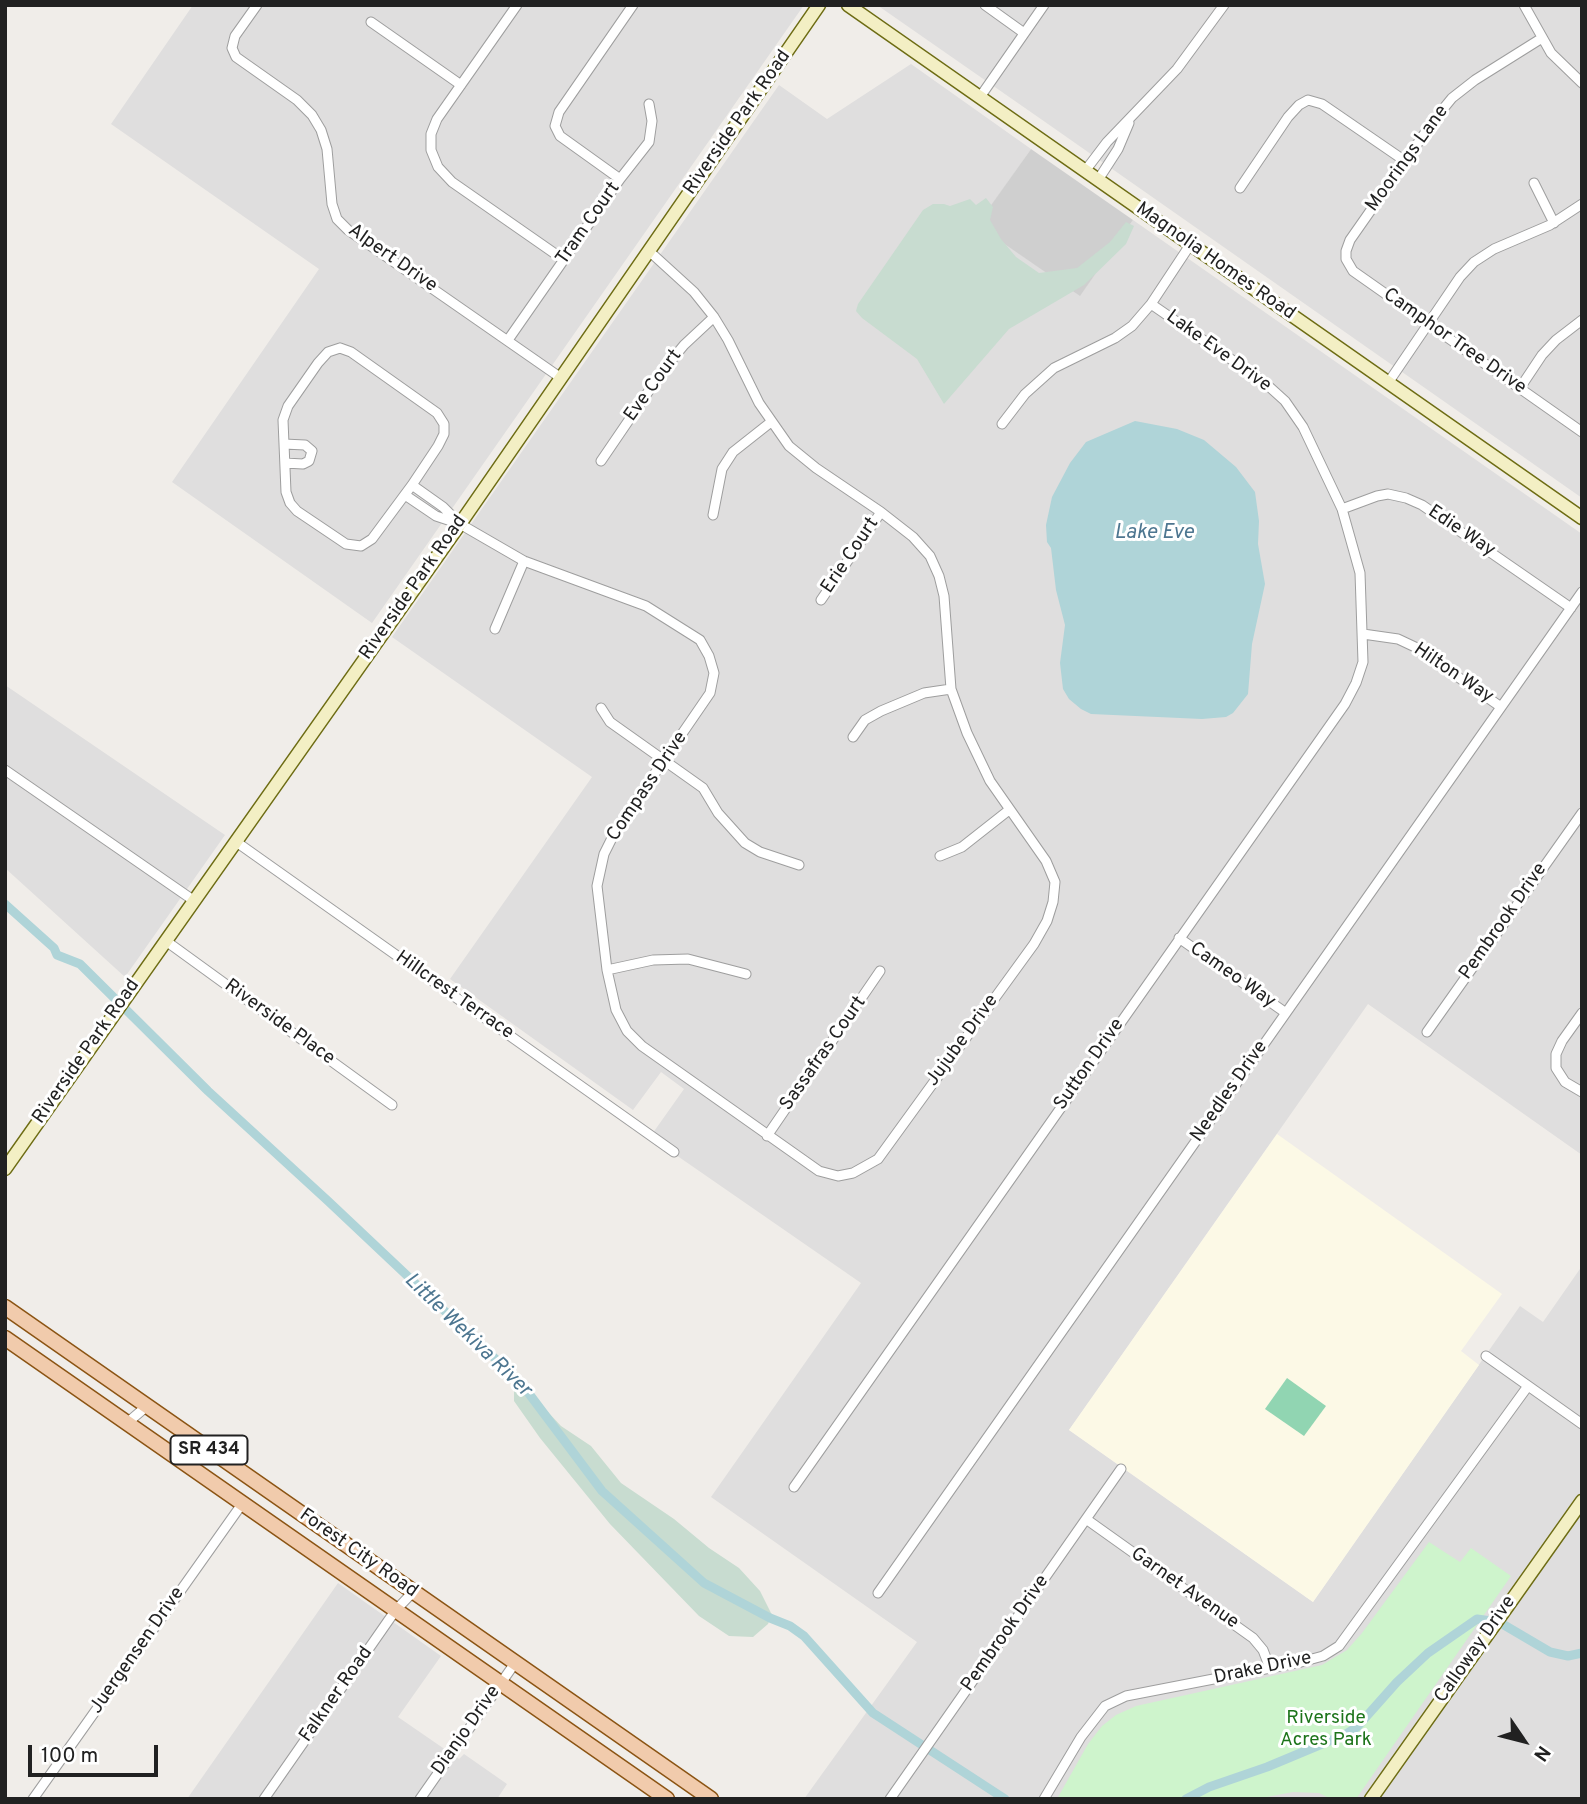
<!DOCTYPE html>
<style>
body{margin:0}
#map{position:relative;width:1587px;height:1804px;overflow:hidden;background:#f0ede9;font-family:Overpass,sans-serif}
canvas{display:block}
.frame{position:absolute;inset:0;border:7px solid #212121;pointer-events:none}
.north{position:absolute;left:1489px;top:1706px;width:70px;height:70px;-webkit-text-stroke:5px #fff;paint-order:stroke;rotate:125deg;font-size:19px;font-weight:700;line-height:28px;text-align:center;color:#212121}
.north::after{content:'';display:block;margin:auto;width:24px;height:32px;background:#212121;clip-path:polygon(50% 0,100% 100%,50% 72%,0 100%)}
.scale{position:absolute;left:28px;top:1745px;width:130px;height:32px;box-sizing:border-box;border:4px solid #212121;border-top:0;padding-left:9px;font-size:21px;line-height:24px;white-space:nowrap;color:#212121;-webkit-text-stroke:5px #fff;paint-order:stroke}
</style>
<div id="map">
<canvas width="1587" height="1804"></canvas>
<div class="frame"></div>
<div class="north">N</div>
<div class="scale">100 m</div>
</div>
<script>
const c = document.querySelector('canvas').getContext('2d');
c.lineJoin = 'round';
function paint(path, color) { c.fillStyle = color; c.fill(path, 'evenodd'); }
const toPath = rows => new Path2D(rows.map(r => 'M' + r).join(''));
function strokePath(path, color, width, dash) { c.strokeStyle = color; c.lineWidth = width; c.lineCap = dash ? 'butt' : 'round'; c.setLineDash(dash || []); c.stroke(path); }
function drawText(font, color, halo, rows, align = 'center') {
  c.font = font + ' Overpass,sans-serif'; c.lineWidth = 6; c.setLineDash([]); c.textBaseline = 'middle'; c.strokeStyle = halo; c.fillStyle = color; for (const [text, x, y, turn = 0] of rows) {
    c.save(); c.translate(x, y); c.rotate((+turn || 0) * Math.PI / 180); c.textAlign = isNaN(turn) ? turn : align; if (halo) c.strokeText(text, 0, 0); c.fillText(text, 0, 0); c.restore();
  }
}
const residential = toPath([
 [193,5,804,5,372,623,172,482,319,269,111,124],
 [877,5,1582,5,1582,498,1048,124],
 [911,64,1031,149,978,225,1080,295,1133,220,1582,534,1582,1155,1368,1004,1069,1430,1313,1602,1520,1306,1543,1322,1582,1266,1582,1799,804,1799,917,1642,711,1497,861,1283,650,1137,684,1089,661,1072,633,1110,450,979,592,777,392,637,779,85,827,119],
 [5,685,225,835,125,977,5,868],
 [338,1583,441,1656,398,1717,459,1759,464,1754,507,1784,497,1799,187,1799]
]);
const education = toPath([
 [1277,1134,1502,1294,1461,1351,1479,1365,1313,1602,1069,1430]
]);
const religious = toPath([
 [1031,149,1133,220,1080,296,977,225]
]);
const wetland = toPath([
 [986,198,993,207,990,220,1001,239,1016,257,1039,273,1077,268,1110,242,1126,222,1134,226,1126,244,1084,285,1009,329,944,404,917,359,862,318,856,311,858,304,923,210,933,204,944,204,950,206,970,199,976,205],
 [521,1383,561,1426,591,1446,621,1483,674,1519,709,1548,739,1568,760,1591,772,1615,768,1624,753,1637,729,1636,699,1616,610,1524,540,1438,514,1401,514,1390]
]);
const park = toPath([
 [1429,1542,1460,1562,1471,1548,1511,1576,1356,1799,1331,1799,1319,1793,1293,1792,1256,1799,1057,1799,1088,1744,1102,1726,1116,1715,1136,1706,1322,1665,1347,1650,1362,1633]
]);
const pitch = toPath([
 [1287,1378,1326,1406,1304,1436,1265,1409]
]);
const water = toPath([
 [1135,421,1177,429,1204,440,1236,467,1255,492,1259,521,1258,544,1265,584,1252,644,1248,694,1233,713,1226,717,1202,719,1091,714,1081,709,1069,699,1063,689,1060,663,1065,625,1056,590,1051,548,1047,542,1046,525,1052,497,1070,463,1086,442]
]);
const canal = toPath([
 [5,904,54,948,57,955,80,964,208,1091,328,1201,521,1383,602,1491,704,1583,770,1618,790,1626,804,1636,873,1713,1005,1799],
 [1186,1799,1209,1787,1267,1767,1346,1734,1357,1727,1397,1682,1428,1653,1477,1619,1499,1622,1550,1652,1568,1656,1582,1653]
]);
const street = toPath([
 [257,5,235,36,232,48,236,57,297,100,312,115,321,130,327,149,332,204,337,219,348,230,561,378],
 [517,5,437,119,431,134,431,150,438,167,452,182,564,260],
 [985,5,1024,33],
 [1524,5,1551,53,1582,83],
 [371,22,461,85],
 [1542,38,1475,80,1452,98,1434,120,1350,240,1346,251,1346,259,1353,271,1582,432],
 [980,97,1044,5],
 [1085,171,1107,142,1177,69,1224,5],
 [620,179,560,136,555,126,559,112,633,5],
 [1098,180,1118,149,1129,123],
 [1534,183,1554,223],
 [1240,188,1288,117,1299,105,1308,100,1322,104,1405,161],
 [508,340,620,179,649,142,652,121,649,104],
 [340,348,351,352,437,413,444,424,444,434,438,446,412,485,372,539,361,546,346,544,297,511,290,503,286,492,283,420,288,406,318,363,328,352,340,348],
 [1388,383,1460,277,1474,262,1494,249,1550,225,1582,204],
 [1520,388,1542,355,1556,340,1582,320],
 [1002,424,1025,394,1054,368,1115,338,1132,326,1151,304,1190,245],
 [284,444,305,445,312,451,309,461,303,464,285,463],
 [601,461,661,373,684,345,714,317],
 [412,485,443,507,457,521],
 [405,495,436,516,460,524,524,561,646,606,700,640,709,656,714,673,710,693,616,830,604,854,597,886,607,970,616,1010,627,1031,642,1046,819,1171,838,1176,853,1173,878,1159,1034,944,1047,921,1053,902,1055,882,1046,861,990,781,967,733,951,689,944,596,939,576,930,556,913,537,881,512,816,468,789,446,759,403,728,340,714,317,694,292,649,251],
 [1342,509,1377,496,1388,494,1406,498,1422,505,1571,608],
 [713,515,722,469,733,452,771,422],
 [821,600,881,512],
 [495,629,524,561],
 [1363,634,1398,639,1415,647,1501,707],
 [601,708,610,722,703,788,718,813,745,843,760,852,799,865],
 [853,737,865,720,881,711,924,693,951,689],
 [5,770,193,900],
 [235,841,674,1152],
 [940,856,962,847,1009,810],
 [1179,938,1286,1013],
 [166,941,392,1105],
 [607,970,653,960,688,959,746,974],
 [1582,1013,1562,1041,1556,1054,1556,1068,1565,1082,1582,1092],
 [1427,1032,1582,813],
 [767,1136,880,971],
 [1486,1356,1582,1424],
 [127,1423,147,1406],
 [794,1487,1345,704,1356,683,1363,662,1360,573,1353,548,1342,509,1303,427,1285,401,1264,382,1151,304],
 [1086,1519,1253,1638,1263,1650,1270,1668],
 [878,1593,1582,592],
 [33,1799,242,1504],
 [264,1799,395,1611,413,1592],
 [420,1799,515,1663],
 [890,1799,1121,1469],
 [1044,1799,1081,1737,1105,1706,1126,1696,1301,1662,1323,1656,1339,1646,1528,1386]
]);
const secondary = toPath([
 [848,5,1582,518],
 [5,1169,460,524,819,5],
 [1371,1799,1582,1501]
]);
const primary = toPath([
 [5,1307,711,1799],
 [5,1338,667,1799]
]);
const shields = [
 [209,1450,77]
];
const shieldNames = [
 ["SR 434",209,1450]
];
const streetNames = [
 ["Riverside Park Road",738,123,-55],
 ["Moorings Lane",1408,159,-54],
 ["Tram Court",589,224,-55],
 ["Alpert Drive",392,259,35],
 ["Magnolia Homes Road",1215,262,35],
 ["Camphor Tree Drive",1454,342,35],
 ["Lake Eve Drive",1218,352,36],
 ["Eve Court",654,386,-54],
 ["Edie Way",1461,532,34],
 ["Erie Court",851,556,-56],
 ["Riverside Park Road",414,588,-55],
 ["Hilton Way",1453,674,34],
 ["Compass Drive",648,787,-56],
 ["Pembrook Drive",1504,922,-55],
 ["Cameo Way",1232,976,35],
 ["Hillcrest Terrace",454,996,35],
 ["Riverside Place",279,1023,36],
 ["Jujube Drive",963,1041,-54],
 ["Riverside Park Road",87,1052,-55],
 ["Sassafras Court",824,1054,-55],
 ["Sutton Drive",1090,1065,-55],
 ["Needles Drive",1230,1092,-55],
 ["Forest City Road",358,1554,35],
 ["Garnet Avenue",1184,1589,35],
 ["Pembrook Drive",1006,1634,-55],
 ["Calloway Drive",1476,1650,-55],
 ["Juergensen Drive",138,1651,-55],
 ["Drake Drive",1263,1669,-12],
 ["Falkner Road",337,1695,-55],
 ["Dianjo Drive",467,1731,-55]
];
const parkNames = [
 ["Riverside",1326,1719],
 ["Acres Park",1326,1741]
];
const waterNames = [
 ["Lake Eve",1154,534],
 ["Little Wekiva River",467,1336,44]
];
paint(residential, '#dfdede');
paint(education, '#fcf9e6');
paint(religious, '#cfcfcf');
paint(wetland, '#c8dcd0');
paint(park, '#cef4cc');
paint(pitch, '#91d5b2');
paint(water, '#afd4d8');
strokePath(canal, '#afd4d8', 9);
strokePath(street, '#9e9e9e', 11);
strokePath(secondary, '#6d6c13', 15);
strokePath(primary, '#8b5413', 17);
strokePath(street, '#fff', 9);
strokePath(secondary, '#f3efc4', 12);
strokePath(primary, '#f1cbac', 14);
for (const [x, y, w] of shields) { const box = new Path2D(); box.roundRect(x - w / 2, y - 14.5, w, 29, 5); c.fillStyle = '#fff'; c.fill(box); strokePath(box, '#212121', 2); }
drawText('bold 18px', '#212121', null, shieldNames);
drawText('19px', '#212121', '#fff', streetNames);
drawText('19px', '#1d741a', '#fff', parkNames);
drawText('italic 21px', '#4d7690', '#fff', waterNames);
</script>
